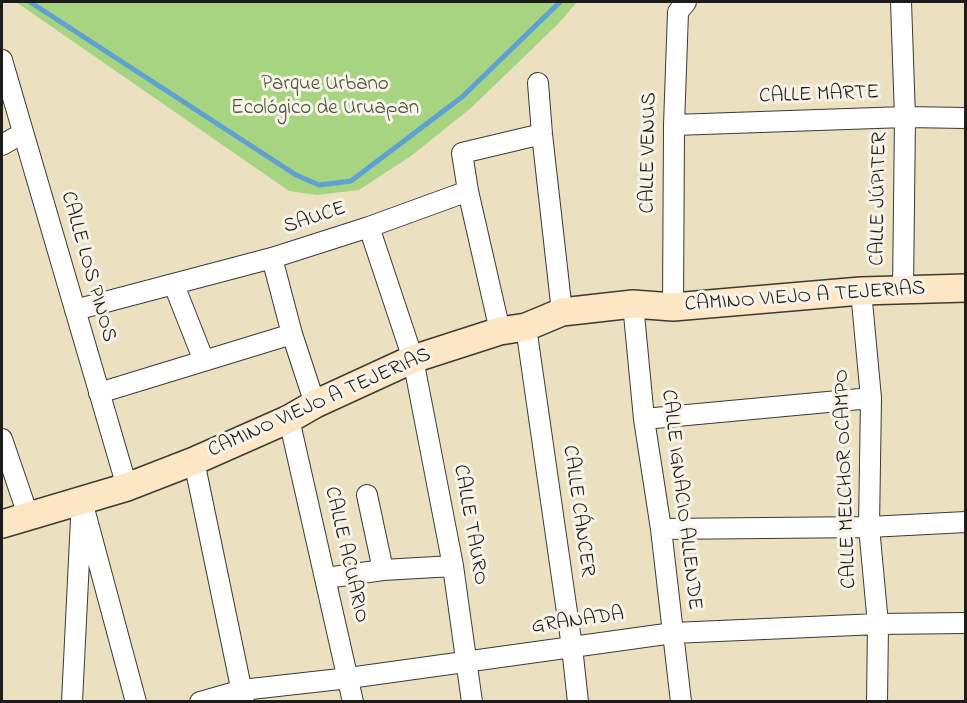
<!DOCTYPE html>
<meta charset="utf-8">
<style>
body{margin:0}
#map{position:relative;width:967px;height:703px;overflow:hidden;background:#ebe1c1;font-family:"Indie Flower",sans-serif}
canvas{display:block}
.frame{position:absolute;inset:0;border:3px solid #1c1c1c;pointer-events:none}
</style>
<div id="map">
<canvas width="967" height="703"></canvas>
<div class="frame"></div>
</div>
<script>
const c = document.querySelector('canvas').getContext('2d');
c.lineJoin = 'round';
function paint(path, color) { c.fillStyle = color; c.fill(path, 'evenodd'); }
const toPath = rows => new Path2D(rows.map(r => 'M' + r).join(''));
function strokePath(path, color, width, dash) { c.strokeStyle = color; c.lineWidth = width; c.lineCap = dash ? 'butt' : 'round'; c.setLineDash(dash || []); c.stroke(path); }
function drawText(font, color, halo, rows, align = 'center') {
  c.font = font + ' "Indie Flower",sans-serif'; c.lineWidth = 6; c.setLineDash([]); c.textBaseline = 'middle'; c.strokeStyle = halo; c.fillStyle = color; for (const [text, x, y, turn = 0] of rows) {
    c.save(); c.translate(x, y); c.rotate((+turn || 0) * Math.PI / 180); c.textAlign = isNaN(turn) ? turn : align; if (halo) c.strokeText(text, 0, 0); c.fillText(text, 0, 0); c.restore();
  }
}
const green = toPath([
 [16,2,577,2,558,24,471,108,411,156,359,190,317,195,289,191]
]);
const stream = toPath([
 [30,2,296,175,319,185,351,181,462,97,560,2]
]);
const street = toPath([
 [901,2,905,117,903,290],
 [2,60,127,487],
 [538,83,542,134,562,312],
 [674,125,905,117,966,118],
 [2,145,23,133],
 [369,227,413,359,453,566,472,702],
 [272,258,292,334,315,404],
 [174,285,204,361],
 [861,291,871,398,869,527,878,624,877,702],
 [633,304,644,419,661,529,681,702],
 [673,307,674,125,678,12,686,2],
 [75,310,272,258,369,227,468,191],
 [526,327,572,647,578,702],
 [500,331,468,191,462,153,542,134],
 [99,393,292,334],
 [289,419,353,702],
 [644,419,871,398],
 [2,439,28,515],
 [194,461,244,702],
 [367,495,383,570],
 [82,501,136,702],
 [661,529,869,527,966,522],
 [326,578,383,570,453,566],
 [72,702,81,519],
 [200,702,242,690,349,678,673,633,878,624,966,623]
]);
const secondary = toPath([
 [2,524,127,487,194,461,289,419,315,404,413,359,500,331,526,327,562,312,633,304,673,307,861,291,966,288]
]);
const parkNames = [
 ["Parque Urbano",325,86],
 ["Ecológico de Uruapan",325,110]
];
const streetNames = [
 ["CALLE MARTE",819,96,-2],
 ["CALLE VENUS",650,153,-89],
 ["CALLE JÚPITER",880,199,-89],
 ["SAUCE",315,219,-18],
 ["CALLE LOS PINOS",87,267,74],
 ["CAMINO VIEJO A TEJERIAS",805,298,-4],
 ["CAMINO VIEJO A TEJERIAS",320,404,-24],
 ["CALLE MELCHOR OCAMPO",847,479,-92],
 ["CALLE IGNACIO ALLENDE",680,500,83],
 ["CALLE CÁNCER",577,511,82],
 ["CALLE TAURO",469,525,80],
 ["CALLE ACUARIO",345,555,77],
 ["GRANADA",578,622,-8]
];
paint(green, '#a7d481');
strokePath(stream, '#5fa1d2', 5);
strokePath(street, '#3b3a35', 22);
strokePath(secondary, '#3b3a35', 30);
strokePath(street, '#fff', 20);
strokePath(secondary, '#fce6c4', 27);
drawText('21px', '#46533a', '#f7f3e8', parkNames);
drawText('21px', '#1c1c1c', '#f7f3e8', streetNames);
</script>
